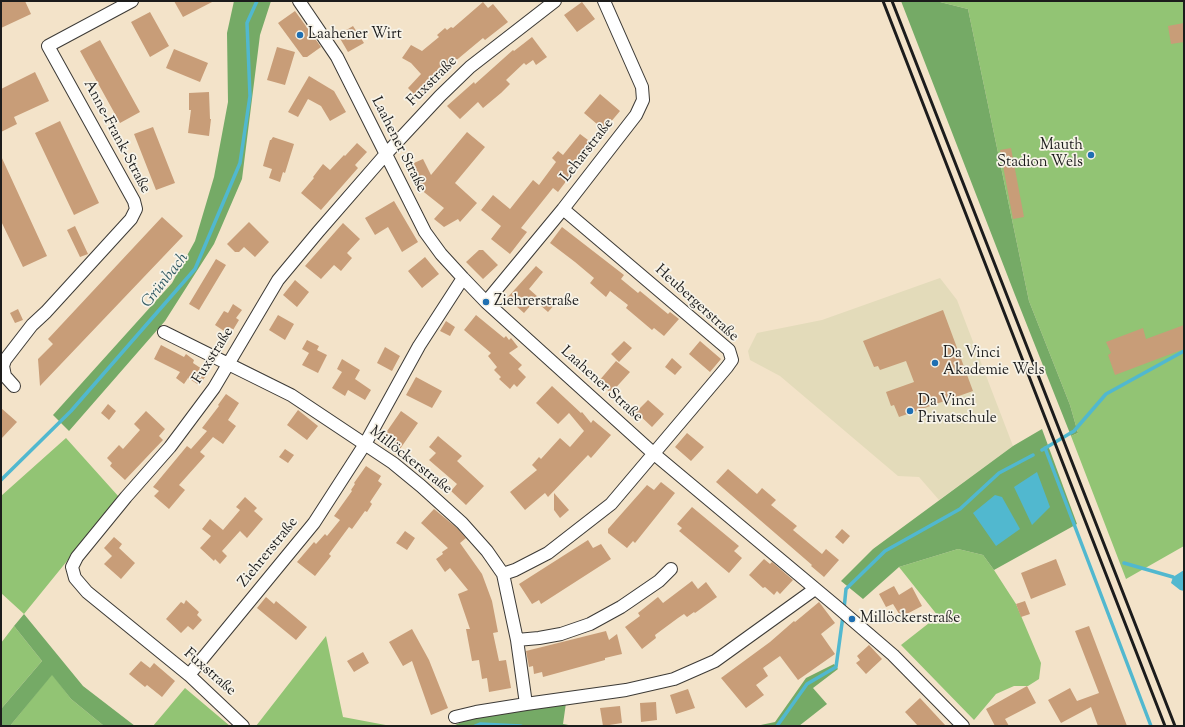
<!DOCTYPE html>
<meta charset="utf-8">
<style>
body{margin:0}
#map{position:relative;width:1185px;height:727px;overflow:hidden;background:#f3e3c9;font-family:"Sorts Mill Goudy",serif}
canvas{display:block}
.frame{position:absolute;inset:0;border:2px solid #1c1c1c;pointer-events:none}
</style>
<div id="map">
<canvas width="1185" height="727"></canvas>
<div class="frame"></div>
</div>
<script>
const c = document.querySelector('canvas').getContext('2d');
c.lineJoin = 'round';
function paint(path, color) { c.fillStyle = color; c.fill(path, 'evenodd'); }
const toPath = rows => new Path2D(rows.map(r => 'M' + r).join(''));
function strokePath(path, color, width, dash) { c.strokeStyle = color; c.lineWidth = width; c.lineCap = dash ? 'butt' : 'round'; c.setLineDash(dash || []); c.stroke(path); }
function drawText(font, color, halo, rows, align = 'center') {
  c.font = font + ' "Sorts Mill Goudy",serif'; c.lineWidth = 3.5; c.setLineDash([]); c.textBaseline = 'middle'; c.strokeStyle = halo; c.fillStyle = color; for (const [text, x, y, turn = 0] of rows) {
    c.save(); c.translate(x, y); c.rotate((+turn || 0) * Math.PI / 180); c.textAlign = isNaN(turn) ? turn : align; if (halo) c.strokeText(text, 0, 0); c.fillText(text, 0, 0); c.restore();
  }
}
const built = toPath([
 [940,278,957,300,1013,446,939,500,919,477,898,476,780,376,750,360,748,351,757,333,822,320]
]);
const green = toPath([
 [936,1,1184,1,1184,546,1126,579,1071,436,1078,433,1070,405,1029,301,968,9],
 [66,438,119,497,24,614,1,593,1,496],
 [958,549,983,555,994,570,1016,604,1041,663,1039,679,1028,686,1014,686,996,694,974,720,901,645,938,616,899,567],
 [14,626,42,661,1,709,1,643],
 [326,636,343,717,391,726,256,726],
 [52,674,71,699,104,726,10,726],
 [185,688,230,726,153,726]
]);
const forest = toPath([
 [234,1,271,1,260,35,242,179,214,244,165,321,69,431,53,415,172,283,195,241,214,177,228,102,227,33],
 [901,1,936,1,968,9,1029,301,1070,405,1078,433,1071,436,1015,295],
 [1042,429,1077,524,994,570,983,555,958,549,899,567,863,599,841,581,873,549,1013,446],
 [24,614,83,686,135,726,104,726,71,699,52,675,10,726,1,726,1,709,42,661,14,626],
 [834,664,838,669,813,688,827,704,799,726,756,726,775,722,806,678],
 [566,703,563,724,574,726,453,726,466,720,527,706]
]);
const water = toPath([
 [1037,472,1050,507,1032,525,1014,487],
 [995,495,1002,497,1020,529,996,546,973,513],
 [1184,570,1184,591,1180,590,1171,583,1173,577]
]);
const stream = toPath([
 [1045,448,1151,726],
 [1042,450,1074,431,1106,394,1184,351],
 [1,480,71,411,195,269,240,163,250,96,247,23,257,1],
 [1124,563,1173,577],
 [844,609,846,589,885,551,960,509,999,473,1033,455],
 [475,726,480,724,521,726],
 [777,726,807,684,836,667,843,616]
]);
const building = toPath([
 [1,1,25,1,31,14,1,28],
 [174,1,214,1,183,17],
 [483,2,488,8,493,4,508,22,485,40,483,38,441,73,442,75,430,85,430,84,417,97,408,88,421,74,411,63,402,58,411,45,422,51,439,37,437,35,445,28,447,30,451,27,453,28],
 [582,2,595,19,577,32,564,15],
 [295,11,321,47,307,57,303,57,278,23],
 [150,12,169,46,150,57,131,22],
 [1184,23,1184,42,1171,44,1168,26],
 [353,26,364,43,348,52,338,35],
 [532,37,547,57,536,65,533,60,526,65,524,63,506,80,510,84,501,93,483,108,478,102,460,119,447,106,474,82,475,84,513,50,514,51],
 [100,40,140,112,120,123,80,51],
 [277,47,295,52,285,85,267,80],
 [174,49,208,63,200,82,166,68],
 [35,72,49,101,14,117,17,124,1,132,1,89],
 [309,76,334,91,346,112,330,121,321,106,308,99,298,117,288,112],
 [209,92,210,119,211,119,209,136,188,133,191,110,189,110,189,93],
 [600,94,620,111,604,130,584,113],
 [60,121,99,203,74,215,35,133],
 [153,127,175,183,156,190,134,134],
 [467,132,485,147,455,183,477,203,460,222,458,219,444,227,434,219,444,208,415,185,407,166,423,159,431,175],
 [580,134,592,143,592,147,558,192,553,188,521,228,527,232,510,254,491,239,501,226,481,210,493,195,510,209,533,180,539,185,556,162,552,158,558,151,563,155],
 [273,137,294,144,285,173,283,172,280,182,269,178,272,169,263,166,270,140,271,140],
 [357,143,367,152,355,165,358,168,321,210,301,193,314,178,313,177,323,164,330,170,344,155,345,156],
 [1011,148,1024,217,1013,219,1000,150],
 [1,156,47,256,23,267,1,221],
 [394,201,418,242,402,252,388,227,375,235,365,218],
 [162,217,183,236,40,386,38,359,53,344,48,339],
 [249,222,269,242,255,257,244,247,239,252,235,252,227,244],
 [343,223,360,239,347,253,352,258,341,271,334,265,321,279,305,266],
 [75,226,88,254,80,257,67,230],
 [562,227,624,275,621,279,638,293,640,291,668,314,670,312,679,319,664,336,654,328,652,330,626,308,628,305,610,291,606,297,590,283,594,278,575,262,550,243],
 [479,250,483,250,498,265,483,279,466,262],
 [425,257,439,274,422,288,408,271],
 [216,259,226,265,199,310,189,304],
 [536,266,543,272,529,289,538,297,524,313,507,298],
 [295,280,309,292,297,307,283,295],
 [548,296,556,303,548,312,540,305],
 [233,304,242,310,236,318,239,320,230,335,215,325,224,311,228,313],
 [18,309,23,320,15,323,10,313],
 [943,310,973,391,899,417,894,405,891,406,886,392,914,382,906,361,880,370,878,366,874,367,863,341],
 [278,315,294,324,285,340,269,330],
 [476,315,504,338,506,336,509,340,511,338,518,347,509,353,522,365,518,369,526,377,517,387,514,384,510,389,499,379,501,377,494,370,497,367,488,356,491,353,464,330],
 [446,321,455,327,450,336,440,331],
 [1184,325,1184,349,1115,375,1108,355,1111,353,1106,342,1143,328,1146,339],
 [307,340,319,346,317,350,327,355,318,373,302,365,309,353,302,349],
 [624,341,632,348,619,362,611,354],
 [700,341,721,359,710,372,689,354],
 [161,345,184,357,186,354,194,360,193,363,208,373,199,385,188,378,184,384,176,378,180,372,154,359],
 [385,347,400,356,392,371,377,363],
 [672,358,682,367,675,375,665,367],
 [342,359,360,370,355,379,371,390,365,400,348,390,345,396,332,388,342,372,337,369],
 [616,361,630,372,611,393,598,382],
 [416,377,442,391,432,408,406,395],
 [552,386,581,413,582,412,591,423,593,420,611,435,591,458,588,455,548,497,545,493,525,510,510,492,537,470,532,465,539,457,541,459,560,438,570,447,584,431,569,413,558,424,536,403],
 [226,394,239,403,228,420,236,426,223,444,213,437,200,452,205,456,179,485,185,490,169,509,154,496,159,491,153,487,187,446,191,449,207,431,202,428,219,406,218,405],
 [648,400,664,414,652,427,636,412],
 [108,404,116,411,109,420,101,413],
 [1,408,17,422,1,439],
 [298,410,318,426,307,440,287,425],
 [146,411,165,429,159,436,163,440,125,480,110,466,112,463,107,458,119,445,123,449,140,430,134,424],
 [401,411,418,423,400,449,383,437],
 [687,433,704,447,691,461,675,447],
 [438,436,462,456,457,461,484,486,466,505,451,491,457,484,429,460,436,453,429,447],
 [285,449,294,455,288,463,279,457],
 [366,466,381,476,378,481,382,484,370,502,372,504,367,512,365,511,352,529,349,527,329,554,331,556,315,576,297,562,314,542,316,544,325,534,327,536,340,520,334,516,352,491,351,490,355,484,354,483],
 [728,469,757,494,762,488,776,500,771,505,797,526,793,530,822,554,826,549,839,560,824,577,811,566,812,565,716,482],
 [661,482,675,493,635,543,633,541,627,548,608,533,608,529,647,485,654,490],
 [554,493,569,510,560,518,554,510],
 [245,497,257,508,254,511,263,519,247,538,240,531,222,551,227,556,220,564,215,559,214,561,200,548,211,536,202,529,210,519,223,530,240,510,236,507],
 [692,507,739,546,734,551,742,558,729,573,679,531,682,528,677,524],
 [434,509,457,528,466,538,460,543,482,574,492,601,498,632,493,633,499,661,506,660,511,688,489,692,487,678,482,679,479,660,472,661,466,629,470,629,458,594,468,590,450,568,445,572,436,559,443,554,442,552,448,548,421,523],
 [842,529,850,536,843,544,835,537],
 [405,531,415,538,407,550,396,543],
 [114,537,122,544,119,548,135,563,121,579,104,564,112,556,104,548],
 [588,540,593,548,601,544,611,559,541,604,539,600,532,604,519,584],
 [764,559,770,564,772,562,793,580,780,594,777,591,774,595,765,587,763,588,749,575],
 [1056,559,1066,585,1031,599,1021,573],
 [692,581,698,589,706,582,717,597,695,613,694,612,687,617,684,614,678,618,655,635,656,638,642,649,625,627,640,616,638,613,658,597,663,603],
 [894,586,899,595,912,587,922,606,901,617,893,604,886,607,879,594],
 [266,597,274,604,276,601,307,627,296,640,257,608],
 [186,600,199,612,197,615,202,620,193,630,188,626,181,633,166,619,181,602,184,604],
 [1025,601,1030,614,1021,617,1016,604],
 [819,602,835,623,821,634,835,654,798,680,780,656,763,668,768,676,756,685,764,695,746,708,721,678,770,642,794,621,795,622],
 [1089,626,1127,726,1098,726,1091,707,1061,723,1048,700,1070,688,1077,701,1099,693,1075,631],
 [412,629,429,660,448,708,431,715,412,661,403,666,389,642],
 [606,631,609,640,617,634,622,654,605,658,605,660,543,677,542,672,534,674,533,666,529,667,526,651],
 [869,645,882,659,866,674,856,663,860,660,857,656],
 [363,652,369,663,354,672,347,661],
 [141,661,150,668,154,663,175,681,162,697,147,685,145,687,129,674],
 [1027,686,1036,703,1005,719,1009,726,995,726,986,709],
 [688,689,695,708,676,714,670,695],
 [920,698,946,726,918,726,905,712],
 [656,702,657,720,641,722,640,703],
 [620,706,622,723,603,726,600,708]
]);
const minor = toPath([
 [299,1,337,57,425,232,441,254,463,278,486,302,653,453,836,606,893,655,963,726],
 [486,302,563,209,636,115,643,100,642,87,604,1],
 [164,332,291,395,393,463,421,486,462,523,487,551,503,574,517,640,526,704],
 [14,386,5,376,3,366,5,360,32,325,46,312,131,219,136,209,134,201,48,46,132,1],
 [503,574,515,570,548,553,611,504,727,367,732,360,729,350,563,209],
 [517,640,539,638,561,634,590,624,621,607,659,581,671,569],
 [189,675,314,523,365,444,419,346,463,278],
 [455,717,476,712,526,704,626,690,674,679,715,661,815,589],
 [243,726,189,675,87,592,75,578,72,567,77,557,126,497,170,447,214,388,278,280,318,232,385,155,440,96,470,67,555,1]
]);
const rail = toPath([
 [883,1,1165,726],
 [892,1,1175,726]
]);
const markers = [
 [300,35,4,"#1f6fb2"],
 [1091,155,4,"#1f6fb2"],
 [486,302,4,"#1f6fb2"],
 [935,363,4,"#1f6fb2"],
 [910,411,4,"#1f6fb2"],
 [852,619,4,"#1f6fb2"]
];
const poiNames = [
 ["Laahener Wirt",308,35],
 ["Mauth",1083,146,"right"],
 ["Stadion Wels",1083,163,"right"],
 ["Ziehrerstraße",494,302],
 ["Da Vinci",943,354],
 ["Akademie Wels",943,371],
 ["Da Vinci",918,402],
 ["Privatschule",918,419],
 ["Millöckerstraße",860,619]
];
const streetNames = [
 ["Fuxstraße",433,82,-45],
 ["Anne-Frank-Straße",116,137,62],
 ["Laahener Straße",398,145,63],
 ["Leharstraße",588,151,-52],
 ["Heubergerstraße",696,304,42],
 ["Fuxstraße",214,356,-58],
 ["Laahener Straße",601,385,42],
 ["Millöckerstraße",410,461,38],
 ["Ziehrerstraße",269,553,-51],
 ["Fuxstraße",209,673,41]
];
const waterNames = [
 ["Grünbach",166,281,-52]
];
paint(built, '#e3dbba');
paint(green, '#92c474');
paint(forest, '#75aa66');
paint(water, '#51b8cf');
strokePath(stream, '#51b8cf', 3.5);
paint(building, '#c89d78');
strokePath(minor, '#3c3a36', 14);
strokePath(minor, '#fff', 12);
strokePath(rail, '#1c1c1c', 3);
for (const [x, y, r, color] of markers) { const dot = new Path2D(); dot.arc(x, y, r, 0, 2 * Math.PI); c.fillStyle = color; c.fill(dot); strokePath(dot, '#f7f3e8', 1.5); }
drawText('15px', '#1c1c1c', '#f7f3e8', poiNames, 'left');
drawText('15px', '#1c1c1c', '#f7f3e8', streetNames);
drawText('italic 16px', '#315a64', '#f7f3e8', waterNames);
</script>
